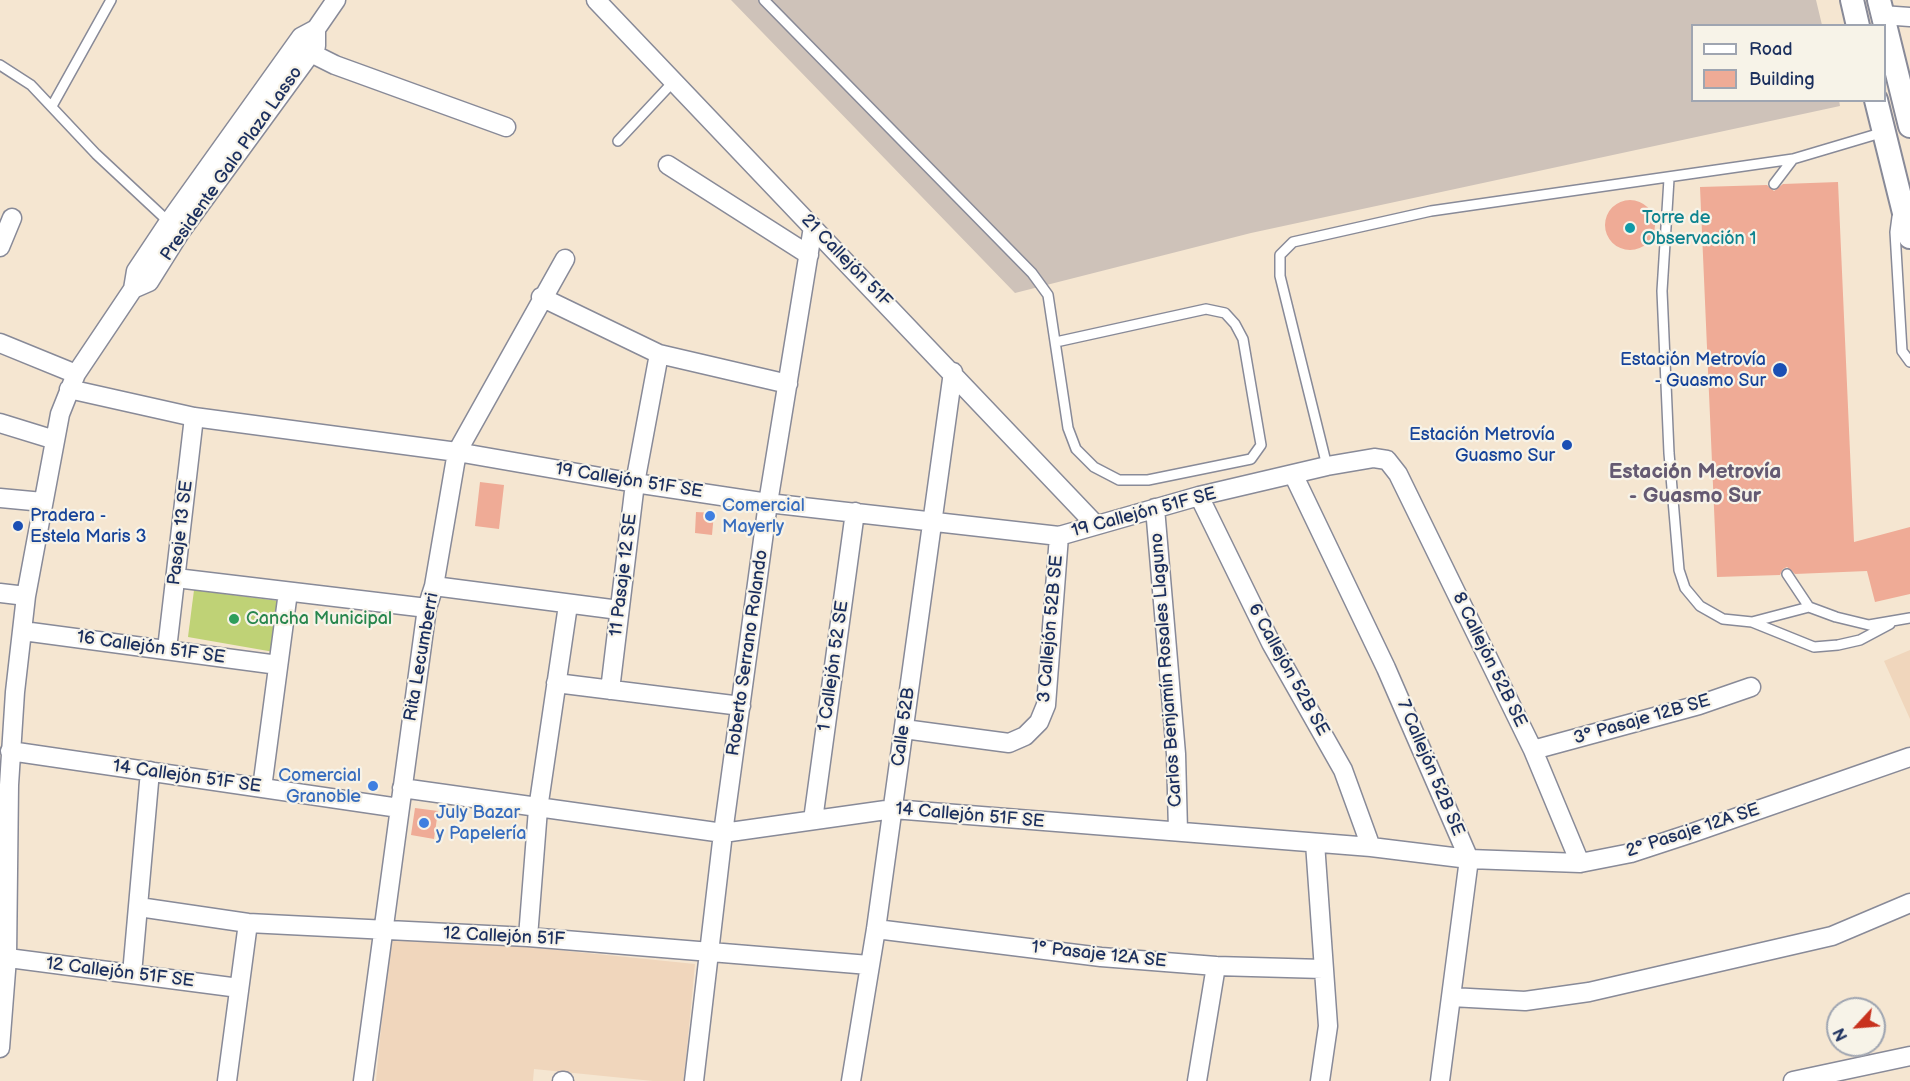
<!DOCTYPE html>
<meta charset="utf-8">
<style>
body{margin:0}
#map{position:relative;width:1910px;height:1081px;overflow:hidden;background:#f5e6d1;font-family:"Balsamiq Sans",sans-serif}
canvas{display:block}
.legend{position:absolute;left:1691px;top:24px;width:195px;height:78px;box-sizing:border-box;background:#f7f3e8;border:2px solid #9fa5b1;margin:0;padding:8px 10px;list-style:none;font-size:18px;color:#1b2f5e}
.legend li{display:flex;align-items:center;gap:12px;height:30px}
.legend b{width:30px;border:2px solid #9fa5b1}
.north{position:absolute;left:1826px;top:997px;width:60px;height:60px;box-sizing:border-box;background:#f7f3e8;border:2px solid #9fa5b1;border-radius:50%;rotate:244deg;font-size:16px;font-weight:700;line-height:24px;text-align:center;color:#1b2f5e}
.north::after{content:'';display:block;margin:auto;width:21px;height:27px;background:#c8321e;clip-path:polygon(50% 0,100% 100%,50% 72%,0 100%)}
</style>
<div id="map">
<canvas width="1910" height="1081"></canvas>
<ul class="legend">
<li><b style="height:8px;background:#fff"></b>Road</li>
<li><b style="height:16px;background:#efab96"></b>Building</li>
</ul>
<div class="north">N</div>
</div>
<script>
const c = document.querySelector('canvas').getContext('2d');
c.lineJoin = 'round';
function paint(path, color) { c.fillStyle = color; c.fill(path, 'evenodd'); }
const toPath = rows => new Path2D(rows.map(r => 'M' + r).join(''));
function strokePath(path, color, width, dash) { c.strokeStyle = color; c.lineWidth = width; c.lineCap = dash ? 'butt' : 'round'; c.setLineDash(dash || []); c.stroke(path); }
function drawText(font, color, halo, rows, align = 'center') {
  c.font = font + ' "Balsamiq Sans",sans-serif'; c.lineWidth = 4.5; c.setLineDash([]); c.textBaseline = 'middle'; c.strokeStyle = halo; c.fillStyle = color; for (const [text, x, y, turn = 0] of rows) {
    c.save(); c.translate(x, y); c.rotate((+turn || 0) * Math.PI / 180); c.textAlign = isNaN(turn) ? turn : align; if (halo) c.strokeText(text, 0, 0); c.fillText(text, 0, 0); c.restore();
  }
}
const built = toPath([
 [1910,650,1910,719,1884,661],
 [390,933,695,964,684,1081,653,1081,534,1069,533,1081,376,1081]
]);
const industrial = toPath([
 [731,0,1816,0,1822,25,1692,26,1692,100,1839,100,1840,106,1251,233,1015,293]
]);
const green = toPath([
 [194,590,279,601,274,652,188,637]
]);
const building = toPath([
 [1838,182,1854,542,1910,527,1910,594,1875,602,1867,571,1795,574,1787,567,1783,569,1780,575,1717,577,1700,187,1767,185,1774,191,1783,184],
 '1605 225a25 25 0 1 1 50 0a25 25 0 1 1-50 0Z',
 [480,482,504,485,499,529,475,526],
 [696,512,714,513,712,535,695,533],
 [415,808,438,811,434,839,411,835]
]);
const service = toPath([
 [764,0,1032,273,1048,295,1068,428,1076,449,1094,467,1119,480,1148,480,1251,459,1261,445,1243,339,1235,324,1225,313,1206,309,1056,342],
 [0,65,31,85,96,154,171,224],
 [52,106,111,0],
 [618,141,674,81],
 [1669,179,1662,291,1669,453,1679,570,1685,588,1700,606,1723,619,1752,622,1809,607],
 [1774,184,1793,159,1884,132],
 [1897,217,1895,232,1902,351,1910,362],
 [1327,466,1280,276,1280,255,1293,242,1431,211,1793,159],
 [1787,574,1809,607,1836,617,1869,625,1910,618],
 [1752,622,1814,647,1838,645,1860,640,1890,624]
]);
const minor = toPath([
 [596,0,1095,524],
 [1882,15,1910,17],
 [311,53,335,65,506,127],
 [668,165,809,255],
 [0,247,12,218],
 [133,289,149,282,181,231,316,46,316,29],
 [541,297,659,354,788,384],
 [0,343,76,374],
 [69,389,194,417,457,452,635,483,768,503,1059,536,1199,496,1327,466,1374,458,1387,460,1398,474,1533,750,1580,863],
 [0,423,55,440],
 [1294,476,1386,668,1469,859,1440,1081],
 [1199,496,1271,643,1343,770,1371,847],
 [0,498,43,502],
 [1155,508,1176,754,1178,831],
 [176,578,427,608],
 [434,586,619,610],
 [0,593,26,596],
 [23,631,278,665],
 [167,649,194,417],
 [556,683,741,706],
 [610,690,635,483,659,354],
 [904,729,1009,743,1025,736,1039,722,1046,705,1059,536],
 [1533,750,1699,705,1751,687],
 [10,751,399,808],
 [262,788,288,592],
 [402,788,723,833,893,809,1371,847,1469,859,1580,863,1631,853,1692,833,1910,757],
 [813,820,855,512],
 [1315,843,1328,1026,1320,1081],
 [139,907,248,923,528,937,869,965],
 [876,929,1101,957,1216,966,1323,969],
 [528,937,538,809,568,605],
 [0,957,239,988],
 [132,974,150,771],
 [1451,997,1525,1001,1589,992,1832,936,1910,903],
 [0,1048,7,958,9,785,15,692,26,596,60,414,76,374,133,289,136,271,168,223,301,37,316,29,336,0],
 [227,1081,248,923],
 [363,1081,427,608,434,586,457,452,565,259],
 [562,1081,564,1081],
 [694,1081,723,833,768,503,813,227],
 [851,1081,876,929,953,372],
 [1197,1081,1216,966],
 [1793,1081,1910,1056]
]);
const tertiary = toPath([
 [1852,0,1858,26],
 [1879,0,1910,126],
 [1876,100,1910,237]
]);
const markers = [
 [1630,228,6,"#0f9aa8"],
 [1780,370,8,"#1a4fb4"],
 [1567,445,6,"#1a4fb4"],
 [710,516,6,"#3f7fe0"],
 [18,526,6,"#1a4fb4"],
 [234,619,6,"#2e9e5b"],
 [373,786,6,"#3f7fe0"],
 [424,823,6,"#3f7fe0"]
];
const streetNames = [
 ["Presidente Galo Plaza Lasso",232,164,-55],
 ["21 Callejón 51F",846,261,46],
 ["19 Callejón 51F SE",629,481,9],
 ["19 Callejón 51F SE",1144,513,-15],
 ["Pasaje 13 SE",181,533,-83],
 ["11 Pasaje 12 SE",624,575,-83],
 ["3 Callejón 52B SE",1051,629,-85],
 ["16 Callejón 51F SE",151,648,8],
 ["Roberto Serrano Rolando",748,653,-82],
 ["Rita Lecumberri",422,657,-80],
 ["8 Callejón 52B SE",1489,660,64],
 ["1 Callejón 52 SE",834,666,-82],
 ["Carlos Benjamín Rosales Llaguno",1167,670,-94],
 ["6 Callejón 52B SE",1288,670,61],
 ["3° Pasaje 12B SE",1642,720,-16],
 ["Calle 52B",904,727,-82],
 ["7 Callejón 52B SE",1430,768,67],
 ["14 Callejón 51F SE",187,777,8],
 ["14 Callejón 51F SE",970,816,5],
 ["2° Pasaje 12A SE",1693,831,-18],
 ["12 Callejón 51F",504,937,3],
 ["1° Pasaje 12A SE",1099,955,6],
 ["12 Callejón 51F SE",120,973,7]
];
const cultureNames = [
 ["Torre de",1642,218],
 ["Observación 1",1642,239]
];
const transitNames = [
 ["Estación Metrovía",1766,360],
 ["- Guasmo Sur",1766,381],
 ["Estación Metrovía",1555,435],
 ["Guasmo Sur",1555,456],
 ["Pradera -",30,516,"left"],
 ["Estela Maris 3",30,537,"left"]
];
const shopNames = [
 ["Comercial",722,506],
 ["Mayerly",722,527],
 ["Comercial",361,776,"right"],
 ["Granoble",361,797,"right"],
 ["July Bazar",436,813],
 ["y Papelería",436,834]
];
const leisureNames = [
 ["Cancha Municipal",246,619]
];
const quarterNames = [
 ["Estación Metrovía",1695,473],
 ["- Guasmo Sur",1695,497]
];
paint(built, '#f0d6bc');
paint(industrial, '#cec2b9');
paint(green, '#bfd276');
paint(building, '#efab96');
strokePath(service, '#888a98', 12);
strokePath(minor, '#888a98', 21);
strokePath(tertiary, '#888a98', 26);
strokePath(service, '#fff', 9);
strokePath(minor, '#fff', 18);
strokePath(tertiary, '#fff', 22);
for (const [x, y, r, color] of markers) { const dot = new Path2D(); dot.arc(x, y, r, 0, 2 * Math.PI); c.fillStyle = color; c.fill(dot); strokePath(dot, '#f7f3e8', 2); }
drawText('18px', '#1b2f5e', '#f7f3e8', streetNames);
drawText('18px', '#0d838f', '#f7f3e8', cultureNames, 'left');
drawText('18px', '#164399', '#f7f3e8', transitNames, 'right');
drawText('18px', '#366cbe', '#f7f3e8', shopNames, 'left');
drawText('18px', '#27864d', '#f7f3e8', leisureNames, 'left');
drawText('bold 21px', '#655a72', '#f7f3e8', quarterNames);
</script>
